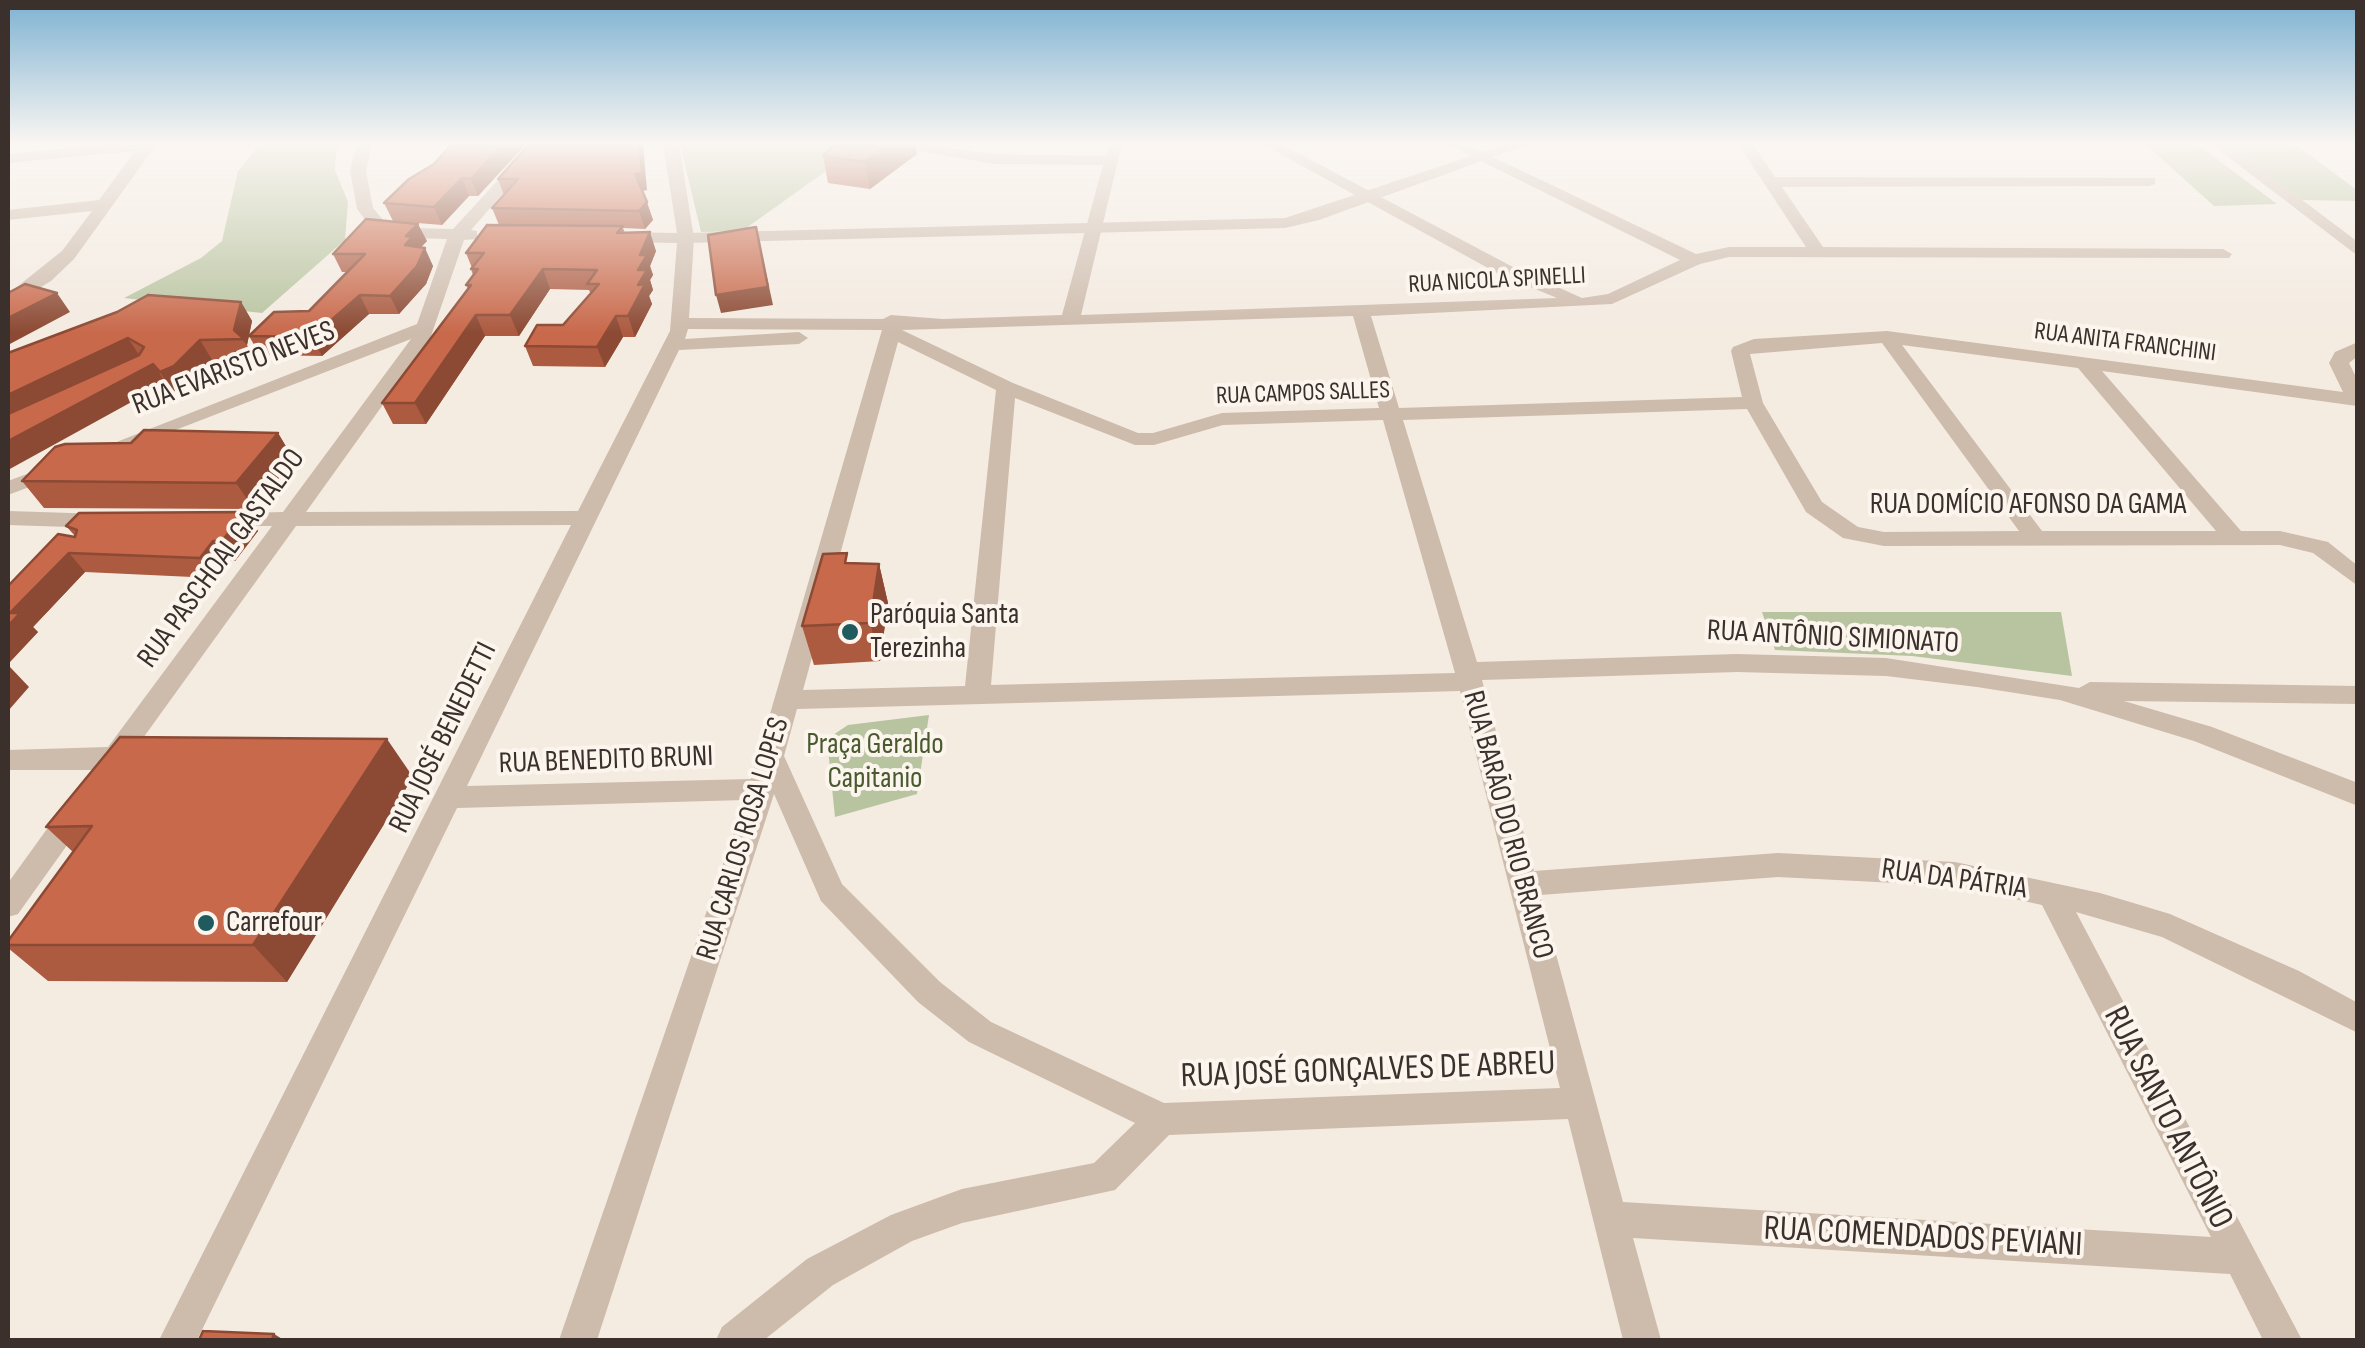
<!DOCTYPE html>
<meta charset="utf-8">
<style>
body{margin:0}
#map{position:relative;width:2365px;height:1348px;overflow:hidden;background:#f4ebe1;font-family:"Sofia Sans Condensed",sans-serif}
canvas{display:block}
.frame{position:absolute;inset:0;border:10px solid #3b302b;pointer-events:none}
</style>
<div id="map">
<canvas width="2365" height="1348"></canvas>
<div class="frame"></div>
</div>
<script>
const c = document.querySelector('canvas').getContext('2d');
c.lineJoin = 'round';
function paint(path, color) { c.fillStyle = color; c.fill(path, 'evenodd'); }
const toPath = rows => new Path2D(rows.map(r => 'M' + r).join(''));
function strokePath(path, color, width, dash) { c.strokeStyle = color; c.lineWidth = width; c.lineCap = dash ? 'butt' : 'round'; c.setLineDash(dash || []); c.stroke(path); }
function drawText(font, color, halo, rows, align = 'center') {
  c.font = font + ' "Sofia Sans Condensed",sans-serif'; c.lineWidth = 8; c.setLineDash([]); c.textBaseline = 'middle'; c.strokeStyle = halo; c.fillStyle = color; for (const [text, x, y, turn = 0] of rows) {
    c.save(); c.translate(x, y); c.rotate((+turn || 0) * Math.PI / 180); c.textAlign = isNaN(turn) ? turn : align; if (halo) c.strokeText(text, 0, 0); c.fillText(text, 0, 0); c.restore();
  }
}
const green = toPath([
 [260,144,337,144,335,170,348,202,345,240,262,313,124,298,201,258,222,241,238,171],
 [680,144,864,144,742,231,701,232],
 [2145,144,2197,144,2277,204,2214,206],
 [2228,144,2295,144,2357,190,2357,201,2302,200],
 [1762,612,2061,612,2072,676,1912,656,1775,650],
 [929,715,917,794,835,817,827,739,848,725]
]);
const minor = toPath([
 [107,144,156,145,74,259,51,281,8,307,8,294,62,251,92,211,8,220,8,210,99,200,135,151,8,163,8,154,107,144],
 [357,144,372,144,366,171,373,208,384,221,410,228,453,229,531,144,546,144,471,230,477,231,477,239,464,240,430,339,306,512,578,511,670,331,677,243,621,242,613,237,621,232,677,233,663,144,679,144,694,238,689,318,883,319,891,315,943,319,1062,315,1103,165,994,164,879,144,920,144,994,154,1106,156,1110,144,1122,144,1081,315,1557,298,1499,274,1262,144,1281,144,1511,266,1582,298,1608,294,1680,260,1447,144,1466,144,1696,254,1729,247,1806,247,1738,144,1753,144,1775,177,2155,178,2155,184,2149,186,1782,187,1823,247,2223,249,2232,254,2229,258,1729,257,1700,264,1612,304,1371,316,1399,408,1742,397,1731,351,1733,347,1754,339,1887,331,2343,392,2329,363,2335,352,2358,342,2358,356,2349,363,2358,381,2357,406,2102,371,2241,531,2280,531,2328,542,2358,566,2358,586,2313,553,2280,545,1884,546,1843,538,1806,512,1747,409,1403,420,1477,662,1737,654,1886,658,2079,688,2090,682,2358,686,2358,704,2124,701,2212,727,2358,783,2358,806,2194,741,2060,700,1977,687,1886,676,1737,672,1482,680,1534,871,1778,853,1955,862,2100,893,2170,914,2299,971,2358,1003,2358,1033,2162,937,2076,912,2302,1340,2263,1340,2230,1274,1633,1238,1661,1340,1623,1340,1568,1119,1169,1135,1115,1190,962,1223,912,1241,833,1285,764,1340,716,1340,722,1327,807,1259,891,1215,962,1189,1094,1163,1135,1123,969,1042,918,1002,821,901,774,794,597,1340,559,1340,745,800,457,808,197,1340,159,1340,571,525,296,526,120,770,8,770,8,750,108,747,272,526,217,526,209,524,206,519,209,514,283,512,411,339,103,458,96,460,86,454,417,324,447,239,410,238,372,229,357,209,350,171,357,144],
 [1353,316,1379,408,1222,413,1153,433,1138,433,1013,383,902,330,1353,316],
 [688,329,882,330,751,779,467,786,679,350,799,344,808,338,799,332,685,339,688,329],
 [898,342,996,390,965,686,803,690,898,342],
 [1882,343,2019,531,1884,532,1858,527,1822,502,1763,403,1750,354,1882,343],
 [1902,345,2078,368,2216,531,2042,531,1902,345],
 [1015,398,1135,445,1154,445,1223,425,1383,420,1455,673,991,685,1015,398],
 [1460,691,1560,1088,1164,1103,991,1022,940,982,842,884,784,756,797,709,1460,691],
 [1778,877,1955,886,2042,905,2211,1237,1623,1202,1540,895,1778,877],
 [2211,144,2228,144,2358,242,2358,256,2211,144],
 [54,464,61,465,61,475,8,495,8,481,54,464],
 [8,511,102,514,113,521,102,528,8,525,8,511],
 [75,801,85,804,89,812,85,820,18,914,8,917,8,883,65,804,75,801]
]);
const tertiary = toPath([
 [1507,144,1529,144,1319,220,1285,228,686,243,678,238,686,233,1285,218,1507,144]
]);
const wall = toPath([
 [526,144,478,196,469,196,442,225,393,221,384,203],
 [529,144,647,190,642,191,653,220,645,229,623,228,625,233,656,251,650,266,653,275,650,280,653,290,649,296,652,304,635,337,623,337,605,367,533,366,525,346,563,325,591,294,589,290,550,289,519,336,485,336,426,424,393,424,382,403,468,289,466,285,473,275,471,269,472,268,466,253,499,225,492,208,504,195,498,179],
 [836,144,915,144,917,154,870,189,828,183,823,156],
 [427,241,421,247,433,266,426,284,399,314,369,314,322,356,260,355,249,336,309,311,347,272,342,272,333,254],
 [241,302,252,321,247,345,255,359,212,360,187,385,173,392,166,383,8,353],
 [278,433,294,460,254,509,44,508,22,481,131,443],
 [245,512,258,531,235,561,226,560,214,578,85,572,33,627,38,632,8,664,75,536,66,526],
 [849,563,879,564,888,603,880,661,814,665,802,626],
 [413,777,287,982,48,981,8,948,8,941,73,852,46,827]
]);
const shadedWall = toPath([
 [503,144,526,144,478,196,471,179],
 [639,144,643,144,647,190,640,191,635,174],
 [889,144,915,144,917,154,870,189,865,162],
 [462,178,469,196,442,225,434,207],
 [647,202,653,220,645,229,639,211],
 [418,224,427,241,418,250,405,245,406,236],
 [756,227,773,305,721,313,716,295],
 [650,232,656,251,650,266,653,275,650,280,653,290,649,296,652,304,635,337,628,316,638,285,640,255],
 [425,248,433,266,426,284,399,314,390,296],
 [543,269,550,289,519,336,510,315],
 [57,293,70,312,8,345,8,318],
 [360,295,369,314,322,356,312,337],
 [241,302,252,321,247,345,234,330],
 [476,315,485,336,426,424,415,403],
 [616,316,623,337,605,367,597,347],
 [128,338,141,358,8,422,8,395],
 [200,340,212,360,187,385,173,392,160,372],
 [153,364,166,383,8,470,8,441],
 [278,433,294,460,254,509,236,483],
 [245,512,258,531,235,561,222,541],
 [213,541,226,560,214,578,200,558],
 [69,553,85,572,33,627,38,632,8,664,8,626,10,613],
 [879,564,888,603,880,661,870,623],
 [10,667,29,687,8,711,8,671],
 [387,739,413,777,287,982,253,945],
 [274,1334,284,1340,272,1340]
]);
const building = toPath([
 [452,144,503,144,471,179,462,178,434,207,384,203,409,179,434,164,452,144],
 [529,144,639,144,642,173,635,174,647,202,639,211,492,208,518,179,498,179,529,144],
 [836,144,889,144,865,162,823,156,836,144],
 [366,219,418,224,406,236,412,237,405,245,425,248,417,266,390,296,360,295,312,337,249,336,274,312,309,311,365,254,333,254,366,219],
 [487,225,623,226,617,233,650,232,640,255,647,255,638,270,647,270,638,285,645,284,628,316,616,316,597,347,525,346,537,325,563,325,599,284,587,284,597,270,543,269,510,315,476,315,415,403,382,403,471,285,466,285,478,269,471,269,484,253,466,253,487,225],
 [756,227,768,287,716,295,708,235,756,227],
 [25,284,57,293,8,318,8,293,25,284],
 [148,295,241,302,234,330,244,339,200,340,174,366,160,372,153,364,8,441,8,414,139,355,144,347,128,338,8,395,8,353,117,312,148,295],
 [144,430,278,433,236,483,22,481,55,447,65,444,131,443,144,430],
 [245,512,222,541,213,541,200,558,69,553,10,613,20,613,8,626,8,586,58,534,75,537,77,530,66,526,79,513,245,512],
 [847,553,845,563,879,564,870,623,802,626,823,554,847,553],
 [120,737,387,739,253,945,8,945,8,941,92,826,46,827,120,737],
 [203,1331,274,1334,272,1340,199,1340,203,1331]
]);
const markers = [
 [850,632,10,"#1f5a5e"],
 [206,923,10,"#1f5a5e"]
];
const farStreetnames = [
 ["RUA NICOLA SPINELLI",1497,281,-3],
 ["RUA ANITA FRANCHINI",2125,343,7],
 ["RUA CAMPOS SALLES",1303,394,-2]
];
const streetNames = [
 ["RUA EVARISTO NEVES",234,369,-21],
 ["RUA DOMÍCIO AFONSO DA GAMA",2028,505],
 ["RUA PASCHOAL GASTALDO",222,559,-54],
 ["RUA ANTÔNIO SIMIONATO",1833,638,3],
 ["RUA JOSÉ BENEDETTI",444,738,-64],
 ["RUA BENEDITO BRUNI",606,761,-2],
 ["RUA BARÃO DO RIO BRANCO",1507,825,75],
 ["RUA CARLOS ROSA LOPES",744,839,-73],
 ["RUA DA PÁTRIA",1954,880,8]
];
const poiNames = [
 ["Paróquia Santa",870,615],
 ["Terezinha",870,649],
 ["Carrefour",226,923]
];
const parkNames = [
 ["Praça Geraldo",875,745],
 ["Capitanio",875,779]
];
const nearStreetnames = [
 ["RUA JOSÉ GONÇALVES DE ABREU",1368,1071,-2],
 ["RUA SANTO ANTÔNIO",2167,1118,63],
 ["RUA COMENDADOS PEVIANI",1923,1238,3]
];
paint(green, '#b8c4a0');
paint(minor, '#cdbbac');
paint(tertiary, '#cdbbac');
paint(wall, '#ac5a40');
paint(shadedWall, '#8c4a34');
paint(building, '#c8694b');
strokePath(building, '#8c4a34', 2.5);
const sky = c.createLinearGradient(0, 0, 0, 333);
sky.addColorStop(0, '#7eb2d2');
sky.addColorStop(0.43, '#faf6f2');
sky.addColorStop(1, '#faf6f200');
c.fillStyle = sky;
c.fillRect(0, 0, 2365, 333);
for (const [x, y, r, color] of markers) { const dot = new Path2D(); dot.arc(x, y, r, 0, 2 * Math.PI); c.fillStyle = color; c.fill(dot); strokePath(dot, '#fbf5ee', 4); }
drawText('25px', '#3b302b', '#fbf5ee', farStreetnames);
drawText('30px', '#3b302b', '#fbf5ee', streetNames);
drawText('30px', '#3b302b', '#fbf5ee', poiNames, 'left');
drawText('30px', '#4a5a2e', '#fbf5ee', parkNames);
drawText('35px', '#3b302b', '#fbf5ee', nearStreetnames);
</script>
